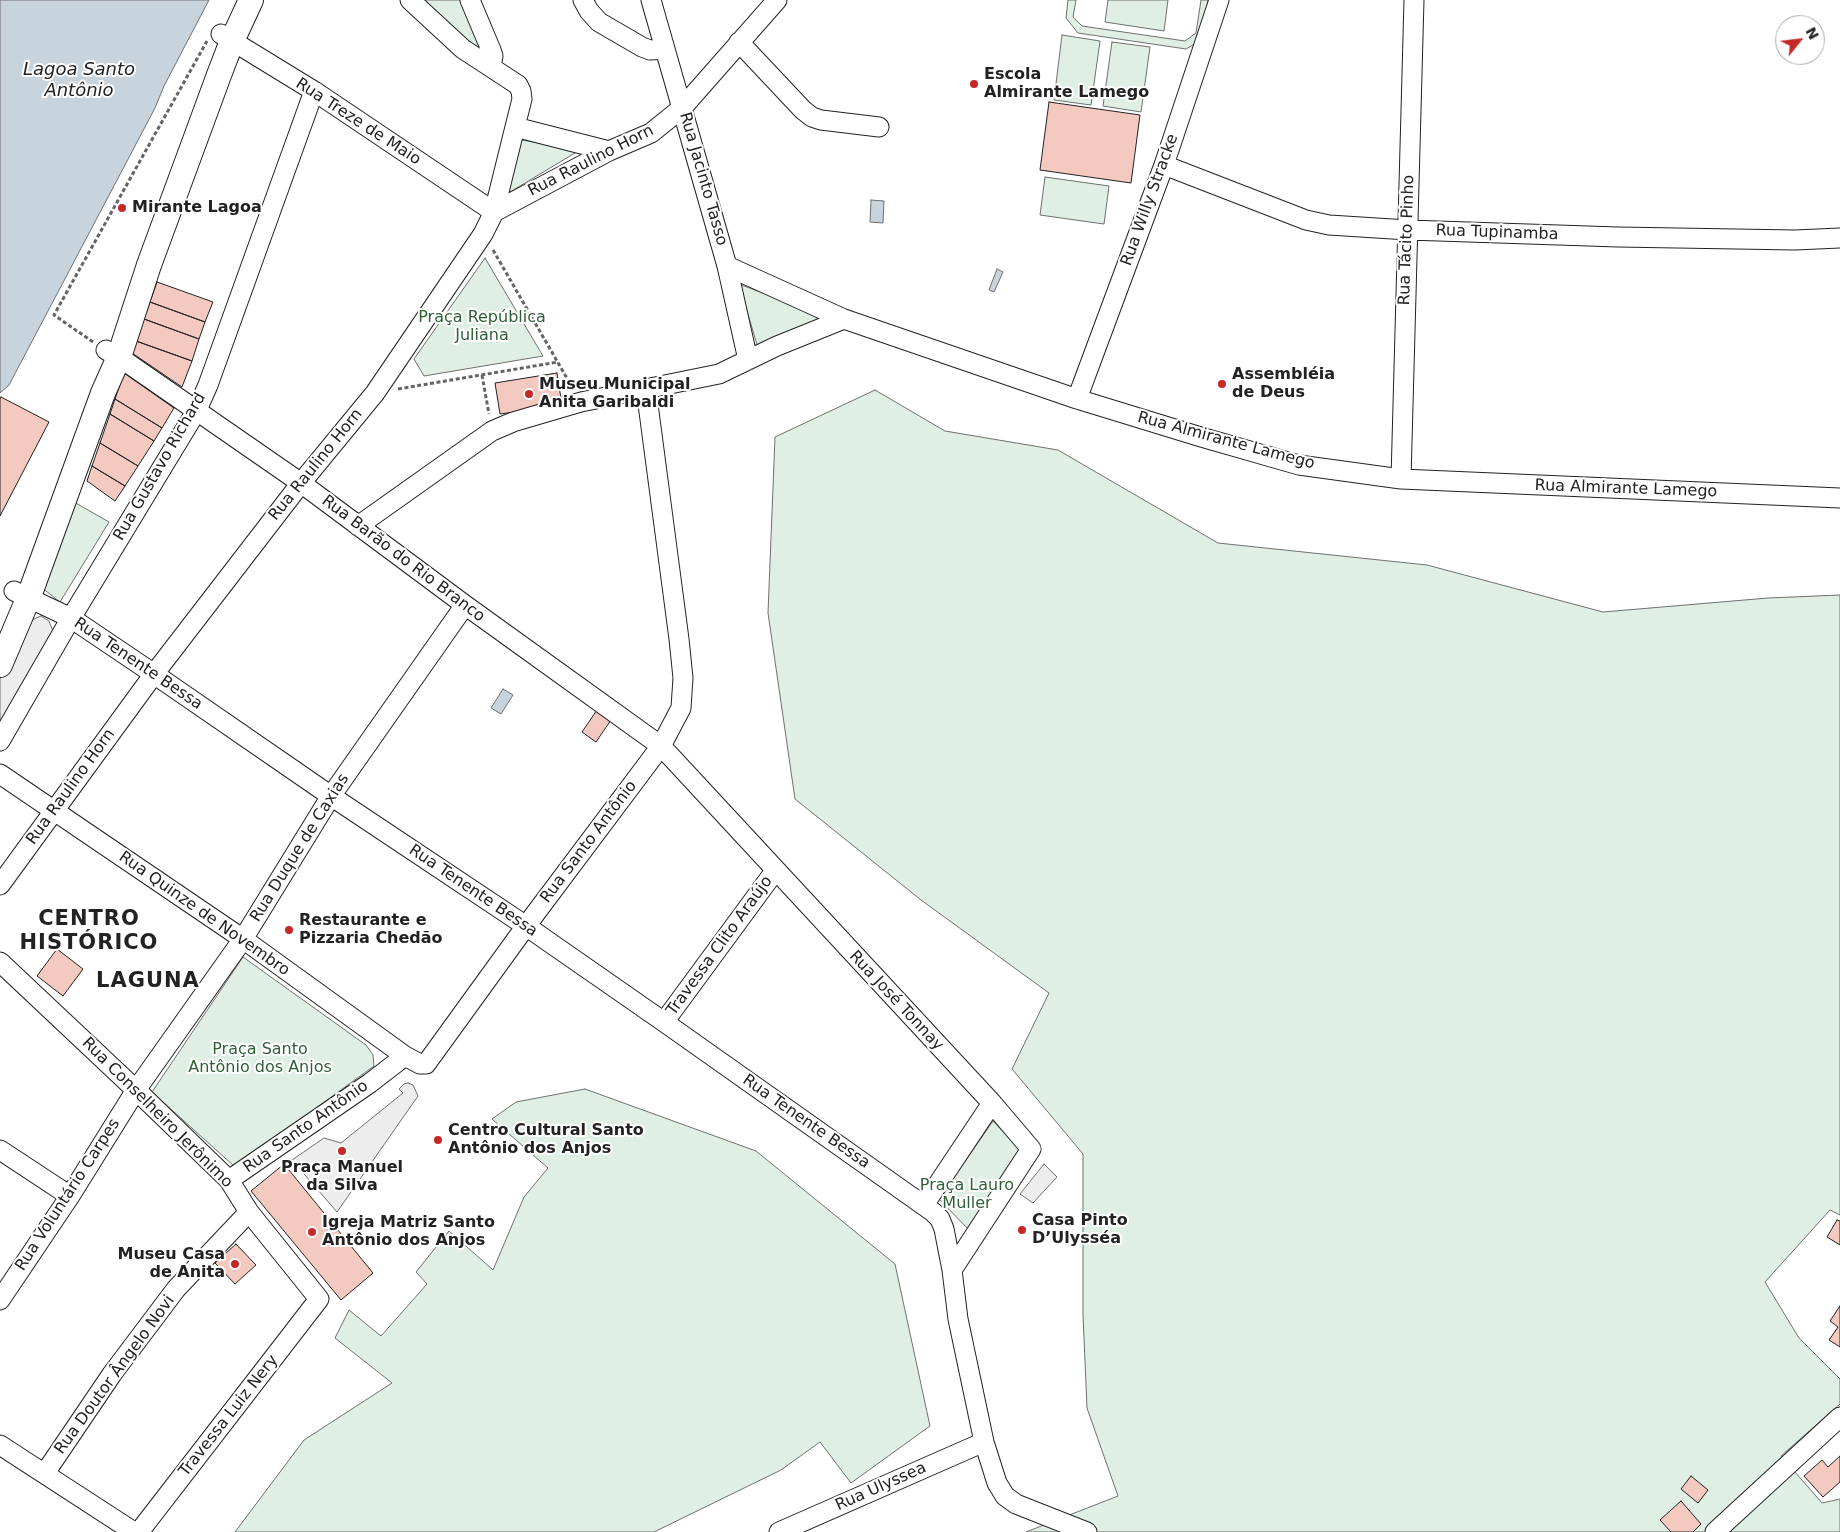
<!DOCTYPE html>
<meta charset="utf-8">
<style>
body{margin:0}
#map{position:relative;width:1840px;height:1532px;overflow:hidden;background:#fff;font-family:"DejaVu Sans",sans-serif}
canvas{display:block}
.north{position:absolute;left:1775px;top:15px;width:50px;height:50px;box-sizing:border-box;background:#fff;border:1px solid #a7a7a7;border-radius:50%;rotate:61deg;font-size:14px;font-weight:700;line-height:20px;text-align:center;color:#222}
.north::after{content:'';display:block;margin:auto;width:18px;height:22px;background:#c62828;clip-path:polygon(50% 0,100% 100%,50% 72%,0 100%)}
</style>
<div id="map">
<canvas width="1840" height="1532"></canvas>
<div class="north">N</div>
</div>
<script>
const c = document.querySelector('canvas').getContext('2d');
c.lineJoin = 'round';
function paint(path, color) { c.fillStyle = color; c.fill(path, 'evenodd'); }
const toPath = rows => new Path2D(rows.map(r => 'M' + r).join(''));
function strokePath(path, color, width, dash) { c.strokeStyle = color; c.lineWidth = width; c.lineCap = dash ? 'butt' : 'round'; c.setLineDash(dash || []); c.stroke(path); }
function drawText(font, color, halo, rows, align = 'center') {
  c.font = font + ' "DejaVu Sans",sans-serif'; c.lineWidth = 4; c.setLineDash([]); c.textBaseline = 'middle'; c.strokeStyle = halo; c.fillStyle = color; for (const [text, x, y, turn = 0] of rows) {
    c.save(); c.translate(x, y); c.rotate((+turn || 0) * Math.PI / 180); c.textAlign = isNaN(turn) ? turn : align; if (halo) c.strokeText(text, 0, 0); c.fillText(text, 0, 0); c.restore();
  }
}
const green = toPath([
 [418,0,465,0,481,37,482,56,418,0],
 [1068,0,1076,0,1073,17,1082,26,1185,41,1196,33,1201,0,1208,0,1203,36,1198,42,1186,49,1078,33,1066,18,1068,0],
 [1108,0,1168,0,1164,31,1105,22,1108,0],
 [1062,35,1100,41,1091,105,1054,100,1062,35],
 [1112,42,1150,47,1141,112,1103,106,1112,42],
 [516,139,580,150,505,195,516,139],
 [1045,177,1109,186,1104,224,1040,215,1045,177],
 [485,258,543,356,424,376,414,359,485,258],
 [739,284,828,318,758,348,739,284],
 [875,390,945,431,1058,450,1218,543,1427,565,1603,612,1768,598,1840,595,1840,1215,1830,1210,1765,1282,1799,1338,1840,1379,1840,1404,1781,1456,1822,1503,1840,1499,1840,1532,1026,1532,1118,1496,1087,1408,1083,1315,1083,1154,1012,1069,1049,993,921,900,795,799,768,613,775,437,875,390],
 [74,502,109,522,60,602,41,587,74,502],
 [243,957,366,1045,373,1055,374,1066,235,1167,152,1092,243,957],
 [585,1089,756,1151,895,1264,930,1426,851,1483,820,1442,781,1470,654,1532,235,1532,304,1440,392,1383,335,1338,349,1310,381,1336,427,1284,416,1272,449,1231,493,1270,524,1197,548,1168,492,1119,516,1102,585,1089],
 [993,1121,1020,1150,969,1230,939,1199,993,1121]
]);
const parking = toPath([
 [41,616,49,621,54,634,0,724,0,678,27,622,41,616],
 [408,1083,413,1085,418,1096,337,1212,292,1160,324,1138,341,1143,403,1093,399,1089,404,1084,408,1083],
 [1044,1164,1057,1177,1033,1203,1020,1194,1044,1164]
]);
const water = toPath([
 [0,0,209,0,164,86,155,108,9,385,0,393,0,0],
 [871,200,884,201,883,223,870,222,871,200],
 [997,269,1003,272,994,292,989,290,997,269],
 [503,689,513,695,501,714,491,708,503,689]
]);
const building = toPath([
 [1049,102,1140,115,1131,183,1040,170,1049,102],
 [157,282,213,302,205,322,150,302,157,282],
 [150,302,205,322,199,339,144,319,150,302],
 [144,319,199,339,192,361,136,341,144,319],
 [136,341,192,361,182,387,132,353,136,341],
 [124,373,174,408,162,428,115,399,124,373],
 [557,373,562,405,500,414,495,383,557,373],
 [1,397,49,422,0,516,0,399,1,397],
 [115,399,162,428,154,441,110,414,115,399],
 [110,414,154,441,138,466,100,443,110,414],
 [100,443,138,466,125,486,92,466,100,443],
 [92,466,125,486,115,501,87,481,92,466],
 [597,710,611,720,596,742,582,732,597,710],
 [57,949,83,969,63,996,37,976,57,949],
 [284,1164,373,1273,341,1300,251,1191,284,1164],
 [1837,1220,1840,1221,1840,1245,1827,1237,1837,1220],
 [236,1244,256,1265,235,1284,215,1263,236,1244],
 [1840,1306,1840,1347,1829,1340,1838,1327,1830,1321,1840,1306],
 [1840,1456,1840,1482,1823,1497,1804,1476,1822,1460,1828,1467,1840,1456],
 [1691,1476,1708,1490,1698,1503,1681,1489,1691,1476],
 [1681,1501,1701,1524,1693,1532,1671,1532,1660,1520,1681,1501]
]);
const path = toPath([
 [493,250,572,387],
 [93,342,54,315,207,41],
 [482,375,489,414],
 [398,389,558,362]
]);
const minor = toPath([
 [470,0,491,50,493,56,491,67],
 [583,0,589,11,599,22,642,47,650,50,665,49],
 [651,0,727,266,748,360],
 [221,34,314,91,494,212],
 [739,42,803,110,812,117,821,120,879,127],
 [515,127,609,151],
 [1164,165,1306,220,1329,225,1408,230,1618,237,1795,240,1840,238],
 [494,212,609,151,651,133,682,108,777,0],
 [727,266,844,319,1077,399,1201,437,1299,465,1401,479,1840,498],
 [106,350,119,357,301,483,465,605,661,746,992,1103,1031,1149,952,1270],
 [1077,399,1164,165,1219,0],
 [1401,479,1414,0],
 [358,526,492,431,513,422,581,402,719,374,777,346,844,319],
 [14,591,71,618,154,674,331,796,526,926,664,1022,933,1212,940,1219,944,1229,952,1270,958,1319,984,1442,997,1483,1005,1496,1016,1504,1087,1532],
 [0,741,71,618,197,410,208,385,314,91],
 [0,774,243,939,405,1056,420,1064,426,1064,526,926,661,746,681,708,683,678,679,639,646,389],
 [0,885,154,674,301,483,375,393,483,234,494,212,515,127,522,99,521,91,518,85,463,49,410,0],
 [0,962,136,1090,229,1180,249,1212,319,1299,139,1532],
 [664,1022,775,871],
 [0,1150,70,1196],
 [229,1180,370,1083,405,1056],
 [924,1205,992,1103],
 [0,1300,70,1196,136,1090,243,939,331,796,465,605],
 [0,1445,134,1532],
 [45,1473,112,1374,176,1289,249,1212],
 [779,1532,984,1442],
 [1715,1532,1840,1417]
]);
const major = toPath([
 [0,665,28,599,103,393,119,357,149,265,219,75,232,41,251,0]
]);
const markers = [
 [974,84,5,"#c62828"],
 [122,208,5,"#c62828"],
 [1222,384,5,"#c62828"],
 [529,394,5,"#c62828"],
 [289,930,5,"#c62828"],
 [438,1140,5,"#c62828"],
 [342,1151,5,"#c62828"],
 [1022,1230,5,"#c62828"],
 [312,1232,5,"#c62828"],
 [235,1264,5,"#c62828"]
];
const poiNames = [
 ["Escola",984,75],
 ["Almirante Lamego",984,93],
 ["Mirante Lagoa",132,208],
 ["Assembléia",1232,375],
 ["de Deus",1232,393],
 ["Museu Municipal",539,385],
 ["Anita Garibaldi",539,403],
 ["Restaurante e",299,921],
 ["Pizzaria Chedão",299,939],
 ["Centro Cultural Santo",448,1131],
 ["Antônio dos Anjos",448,1149],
 ["Praça Manuel",342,1168,"center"],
 ["da Silva",342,1186,"center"],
 ["Casa Pinto",1032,1221],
 ["D’Ulysséa",1032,1239],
 ["Igreja Matriz Santo",322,1223],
 ["Antônio dos Anjos",322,1241],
 ["Museu Casa",225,1255,"right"],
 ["de Anita",225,1273,"right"]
];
const streetNames = [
 ["Rua Treze de Maio",358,122,33],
 ["Rua Raulino Horn",591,161,-27],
 ["Rua Jacinto Tasso",703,179,74],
 ["Rua Willy Stracke",1150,200,-70],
 ["Rua Tupinamba",1497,233,2],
 ["Rua Tácito Pinho",1407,240,-88],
 ["Rua Almirante Lamego",1226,441,15],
 ["Rua Raulino Horn",316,465,-51],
 ["Rua Gustavo Richard",160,467,-60],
 ["Rua Almirante Lamego",1626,489,2],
 ["Rua Barão do Rio Branco",403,559,37],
 ["Rua Tenente Bessa",138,664,34],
 ["Rua Raulino Horn",71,787,-54],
 ["Rua Santo Antônio",589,842,-53],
 ["Rua Duque de Caxias",300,848,-58],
 ["Rua Tenente Bessa",473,891,34],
 ["Rua Quinze de Novembro",204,914,35],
 ["Travessa Clito Araújo",720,946,-54],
 ["Rua José Tonnay",896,1001,47],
 ["Rua Conselheiro Jerônimo",157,1113,45],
 ["Rua Tenente Bessa",806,1122,35],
 ["Rua Santo Antônio",306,1127,-35],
 ["Rua Voluntário Carpes",68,1195,-57],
 ["Rua Doutor Ângelo Novi",115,1375,-54],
 ["Travessa Luiz Nery",229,1416,-52],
 ["Rua Ulyssea",881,1487,-24]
];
const parkNames = [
 ["Praça República",482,318],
 ["Juliana",482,336],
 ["Praça Santo",260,1050],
 ["Antônio dos Anjos",260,1068],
 ["Praça Lauro",967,1186],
 ["Muller",967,1204]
];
const waterNames = [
 ["Lagoa Santo",79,70],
 ["Antônio",79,91]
];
const districtNames = [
 ["CENTRO",89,920],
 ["HISTÓRICO",89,944],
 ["LAGUNA",148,982]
];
paint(green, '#e0efe3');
strokePath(green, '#6f6f6f', 1);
paint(parking, '#ededed');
strokePath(parking, '#6f6f6f', 1);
paint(water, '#c7d3dd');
strokePath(water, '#6f6f6f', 1);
paint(building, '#f3c9c0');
strokePath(building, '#222', 1);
strokePath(minor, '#222', 21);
strokePath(major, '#222', 26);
strokePath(path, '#646464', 3, [4, 2.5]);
strokePath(minor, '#fff', 19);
strokePath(major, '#fff', 24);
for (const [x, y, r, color] of markers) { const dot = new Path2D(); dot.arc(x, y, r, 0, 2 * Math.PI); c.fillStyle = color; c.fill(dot); strokePath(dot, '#fff', 2); }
drawText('bold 16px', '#222', '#fff', poiNames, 'left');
drawText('16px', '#222', '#fff', streetNames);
drawText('16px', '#2f5e38', '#fff', parkNames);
drawText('italic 18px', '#222', '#fff', waterNames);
c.letterSpacing = '1px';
drawText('bold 21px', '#222', '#fff', districtNames);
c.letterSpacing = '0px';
</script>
